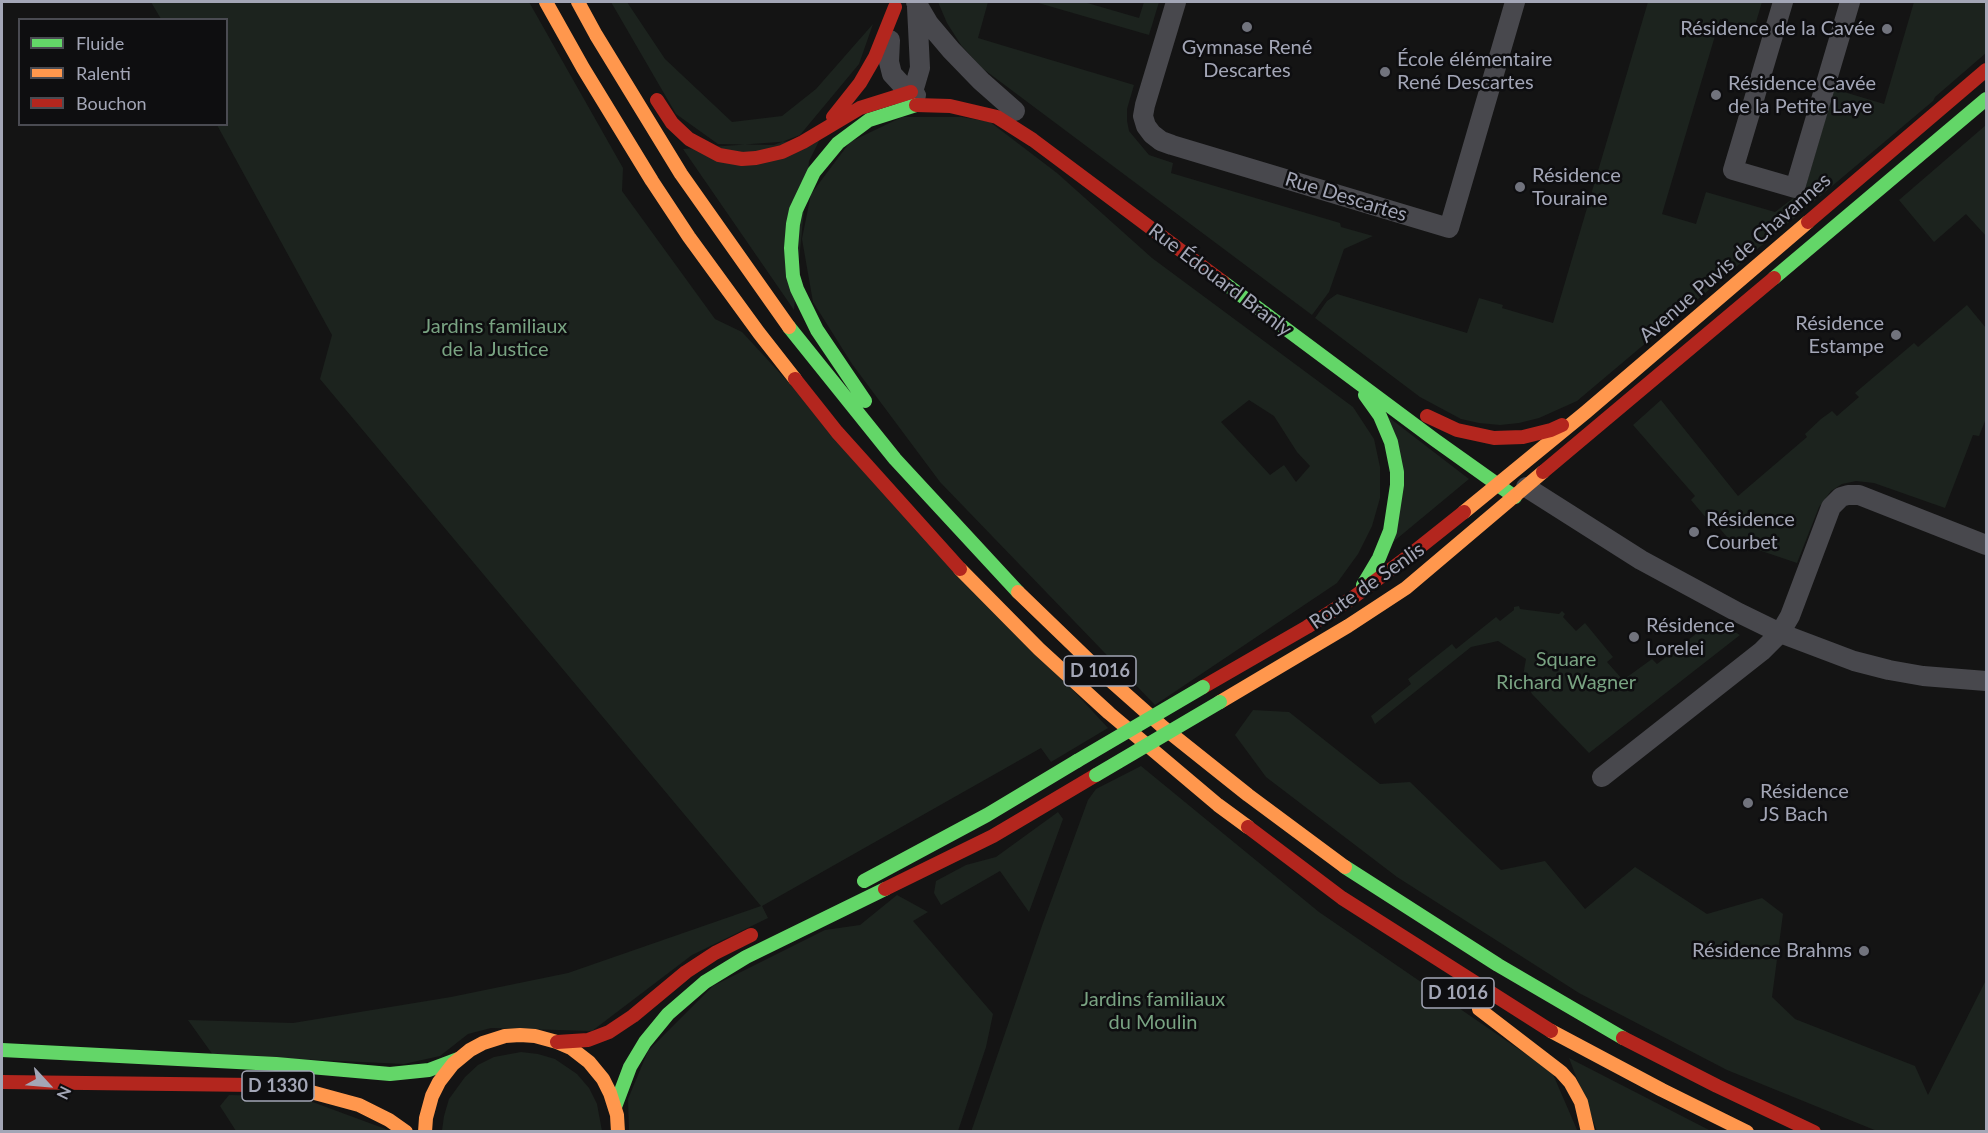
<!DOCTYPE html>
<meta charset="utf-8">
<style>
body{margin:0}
#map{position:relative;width:1988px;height:1133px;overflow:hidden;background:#141414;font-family:Lato,sans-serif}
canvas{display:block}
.frame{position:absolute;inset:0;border:3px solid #a3a6b6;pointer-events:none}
.legend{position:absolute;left:18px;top:18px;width:210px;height:108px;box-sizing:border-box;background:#0e0e10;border:2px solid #4a4b52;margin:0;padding:8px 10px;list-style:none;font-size:18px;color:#a3a6b6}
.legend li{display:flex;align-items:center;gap:12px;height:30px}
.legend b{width:30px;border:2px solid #4a4b52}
.north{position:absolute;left:18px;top:1055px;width:60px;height:60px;-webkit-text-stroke:4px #0e0e10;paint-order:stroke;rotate:116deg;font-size:16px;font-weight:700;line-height:24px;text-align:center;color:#a3a6b6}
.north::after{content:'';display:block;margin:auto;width:21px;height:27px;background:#a3a6b6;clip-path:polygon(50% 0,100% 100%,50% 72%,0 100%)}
</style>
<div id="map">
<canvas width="1988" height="1133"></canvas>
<div class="frame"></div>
<ul class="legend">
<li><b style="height:8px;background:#63d668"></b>Fluide</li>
<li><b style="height:8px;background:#ff974d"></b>Ralenti</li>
<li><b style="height:8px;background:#b3261e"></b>Bouchon</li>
</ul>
<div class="north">N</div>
</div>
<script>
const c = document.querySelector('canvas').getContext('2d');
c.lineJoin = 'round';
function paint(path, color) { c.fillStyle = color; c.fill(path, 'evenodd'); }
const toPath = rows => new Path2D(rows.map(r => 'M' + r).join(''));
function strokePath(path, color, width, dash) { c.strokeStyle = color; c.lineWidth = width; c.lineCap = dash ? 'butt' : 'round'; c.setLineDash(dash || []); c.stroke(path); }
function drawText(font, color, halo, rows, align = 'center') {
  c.font = font + ' Lato,sans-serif'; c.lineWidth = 5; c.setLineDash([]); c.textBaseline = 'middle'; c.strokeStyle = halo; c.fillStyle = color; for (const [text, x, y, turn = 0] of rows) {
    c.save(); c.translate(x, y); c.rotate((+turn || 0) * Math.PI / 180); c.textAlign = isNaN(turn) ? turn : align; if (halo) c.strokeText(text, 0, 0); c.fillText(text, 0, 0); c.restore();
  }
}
const green = toPath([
 [151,2,529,2,623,168,622,191,715,319,742,332,1108,728,1051,762,1041,748,762,906,768,918,692,955,592,1031,491,1028,468,1034,440,1056,404,1064,213,1055,188,1020,293,1023,451,997,568,973,761,906,320,379,332,335,217,125,226,124,226,20,161,19],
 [611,2,627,2,665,59,732,122,782,116,816,89,873,24,859,64,800,135,774,145,718,144,676,114],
 [938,2,988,2,978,38,1134,85,1127,109,1127,121,1129,131,1149,155,1173,163,1171,173,1340,223,1341,227,1373,236,1344,249,1329,292,1312,315,982,68,961,45,947,23],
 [1035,2,1084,2,1139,18,1144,2,1159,2,1149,35],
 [1648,2,1762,2,1754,29,1720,19,1662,214,1696,224,1706,192,1775,212,1805,189,1834,89,1884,104,1914,2,1986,2,1986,53,1935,97,1933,101,1577,401,1539,418,1519,423,1500,425,1479,423,1461,419,1420,397,1315,318,1327,301,1337,294,1467,333,1479,298,1503,305,1502,308,1553,323],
 [902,117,962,117,990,122,1057,173,1152,258,1353,407,1374,439,1380,467,1380,498,1372,526,1358,554,1337,583,1155,705,940,482,852,364,813,302,802,239,811,194,850,142],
 [1249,400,1274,416,1297,452,1310,466,1296,482,1284,465,1270,475,1221,422],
 [1986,125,1986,236,1966,214,1934,242,1899,200],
 [820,139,809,161,794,310,683,149],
 [1967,305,1986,328,1986,422,1985,421,1979,436,1973,435,1945,508,1874,483,1856,481,1842,484,1831,491,1819,507,1797,563,1735,542,1732,543,1716,524,1713,526,1691,500,1695,496,1633,425,1661,400,1738,496,1807,437,1805,434,1821,419,1832,411,1837,416,1859,397,1855,393,1914,343,1918,347],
 [1387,416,1469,479,1393,542],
 [1519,606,1520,609,1559,614,1562,611,1565,614,1563,617,1576,631,1585,623,1613,657,1607,662,1623,680,1652,659,1657,664,1714,620,1740,635,1589,753,1532,694,1523,676,1526,659,1498,641,1471,647,1375,724,1371,716,1411,684,1408,679,1452,644,1456,649,1496,617,1500,621,1514,610,1514,607],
 [1253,710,1289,712,1380,784,1410,782,1501,870,1545,861,1585,909,1635,867,1707,914,1762,898,1783,914,1772,997,1795,1019,1915,1066,1928,1095,1986,980,1986,1131,1877,1131,1727,1070,1579,993,1397,877,1266,777,1235,735],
 [1141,766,1319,912,1552,1072,1578,1132,971,1132,1043,923,1088,800,1096,789],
 [1058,812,1063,819,1029,912,1000,871,941,905,934,893,936,881,966,865,996,857],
 [897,895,928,912,913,921,993,1014,986,1047,958,1131,629,1131,628,1099,648,1051,713,986,825,930,860,925],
 [521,1052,538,1054,555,1059,577,1074,589,1088,597,1104,602,1131,442,1131,444,1116,449,1099,465,1077,478,1065,494,1057],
 [1569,1058,1711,1131,1597,1131],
 [229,1095,299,1097,391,1131,236,1131,220,1106]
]);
const street = toPath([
 [916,2,929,24,951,50,981,81,1015,111],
 [1176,2,1145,105,1143,116,1146,126,1152,134,1161,141,1172,145,1449,228,1515,2],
 [1783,2,1733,170,1795,188,1850,2],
 [890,40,889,62,892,74,904,87,916,95],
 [906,100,915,85,920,68,917,7],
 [1526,487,1641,560,1739,613,1780,633,1854,661,1889,670,1923,676,1986,681],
 [1602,777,1762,651,1780,633,1790,616,1831,507,1841,497,1848,495,1859,495,1986,545]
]);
const fast = toPath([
 [1774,278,1986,99],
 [1223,282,1435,440,1515,497],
 [789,327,895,459,1018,592],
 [865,401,817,330,797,289,793,276,791,248,793,224,796,210,814,172,838,143,869,120,916,105],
 [1363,585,1379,558,1390,531,1397,485,1397,472,1391,442,1380,416,1365,395],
 [1345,867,1498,965,1623,1038],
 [864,881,987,815,1077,761],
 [2,1050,276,1064,390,1074,429,1070,458,1059],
 [615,1107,630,1067,645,1042,668,1014,705,982,746,957,885,889]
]);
const slow = toPath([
 [546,2,583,68,652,181,689,237,759,333,795,379],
 [578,2,596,35,681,174,789,327],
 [1464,512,1586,412,1808,222],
 [960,569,1039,649,1109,713,1218,805,1248,827],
 [1018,592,1103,674,1164,728,1248,795,1345,867],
 [1220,702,1348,626,1406,588,1543,472],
 [1479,1009,1561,1072,1570,1082,1581,1102,1588,1132],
 [1551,1031,1662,1090,1747,1132],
 [300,1089,359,1105,389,1120,406,1132],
 [425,1132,426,1118,432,1096,439,1082,453,1064,470,1050,483,1043,505,1036,520,1035,535,1036,557,1042,571,1048,589,1062,603,1079,610,1093,617,1115,618,1132]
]);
const jam = toPath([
 [657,100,672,123,689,139,719,155,742,159,756,158,782,152,803,142,860,108,911,92],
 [916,105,950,106,997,117,1033,140,1223,282],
 [833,117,860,83,875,57,895,7],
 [1808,222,1986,70],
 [795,379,837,432,960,569],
 [1427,416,1457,430,1494,438,1523,437,1551,430,1562,425],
 [1543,472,1774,278],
 [1203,687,1307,627,1351,599,1410,555,1464,512],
 [1248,827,1342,898,1551,1031],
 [885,889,993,836,1096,775],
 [1623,1038,1717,1086,1814,1132],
 [557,1042,588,1040,609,1032,633,1016,686,972,715,953,751,935],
 [2,1082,255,1085,300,1089]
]);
const fastBridge = toPath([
 [1077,761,1203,687],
 [1096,775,1220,702]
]);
const markers = [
 [1247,27,6,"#71737d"],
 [1887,29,6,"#71737d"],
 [1385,72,6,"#71737d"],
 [1716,95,6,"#71737d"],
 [1520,187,6,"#71737d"],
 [1896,335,6,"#71737d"],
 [1694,532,6,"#71737d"],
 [1634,637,6,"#71737d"],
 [1748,803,6,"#71737d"],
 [1864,951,6,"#71737d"]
];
const shields = [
 [1100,671,72],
 [1458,993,72],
 [278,1086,72]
];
const shieldNames = [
 ["D 1016",1100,671],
 ["D 1016",1458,993],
 ["D 1330",278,1086]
];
const poiNames = [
 ["Résidence de la Cavée",1875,29,"right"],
 ["Gymnase René",1247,48,"center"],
 ["Descartes",1247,71,"center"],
 ["École élémentaire",1397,60],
 ["René Descartes",1397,83],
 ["Résidence Cavée",1728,84],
 ["de la Petite Laye",1728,107],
 ["Résidence",1532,176],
 ["Touraine",1532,199],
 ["Résidence",1884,324,"right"],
 ["Estampe",1884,347,"right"],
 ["Résidence",1706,520],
 ["Courbet",1706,543],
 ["Résidence",1646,626],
 ["Lorelei",1646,649],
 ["Résidence",1760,792],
 ["JS Bach",1760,815],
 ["Résidence Brahms",1852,951,"right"]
];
const streetNames = [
 ["Rue Descartes",1346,197,17],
 ["Avenue Puvis de Chavannes",1735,258,-41],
 ["Rue Édouard Branly",1220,280,37],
 ["Route de Senlis",1367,586,-35]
];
const parkNames = [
 ["Jardins familiaux",495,327],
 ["de la Justice",495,350],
 ["Square",1566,660],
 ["Richard Wagner",1566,683],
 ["Jardins familiaux",1153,1000],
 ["du Moulin",1153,1023]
];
paint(green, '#1c231e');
strokePath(street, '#48484d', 20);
strokePath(fast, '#63d668', 14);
strokePath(slow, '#ff974d', 14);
strokePath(jam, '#b3261e', 14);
strokePath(fastBridge, '#63d668', 14);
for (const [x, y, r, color] of markers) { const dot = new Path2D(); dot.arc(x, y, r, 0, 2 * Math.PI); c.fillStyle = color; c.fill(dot); strokePath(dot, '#0e0e10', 2); }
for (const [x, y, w] of shields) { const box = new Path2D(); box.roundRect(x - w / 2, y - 15, w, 30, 4.5); c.fillStyle = '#0e0e10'; c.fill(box); strokePath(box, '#a3a6b6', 1.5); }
drawText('bold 18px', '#a3a6b6', null, shieldNames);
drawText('20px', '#a3a6b6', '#0e0e10', poiNames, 'left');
drawText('20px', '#a3a6b6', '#0e0e10', streetNames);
drawText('20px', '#79a382', '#0e0e10', parkNames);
</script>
